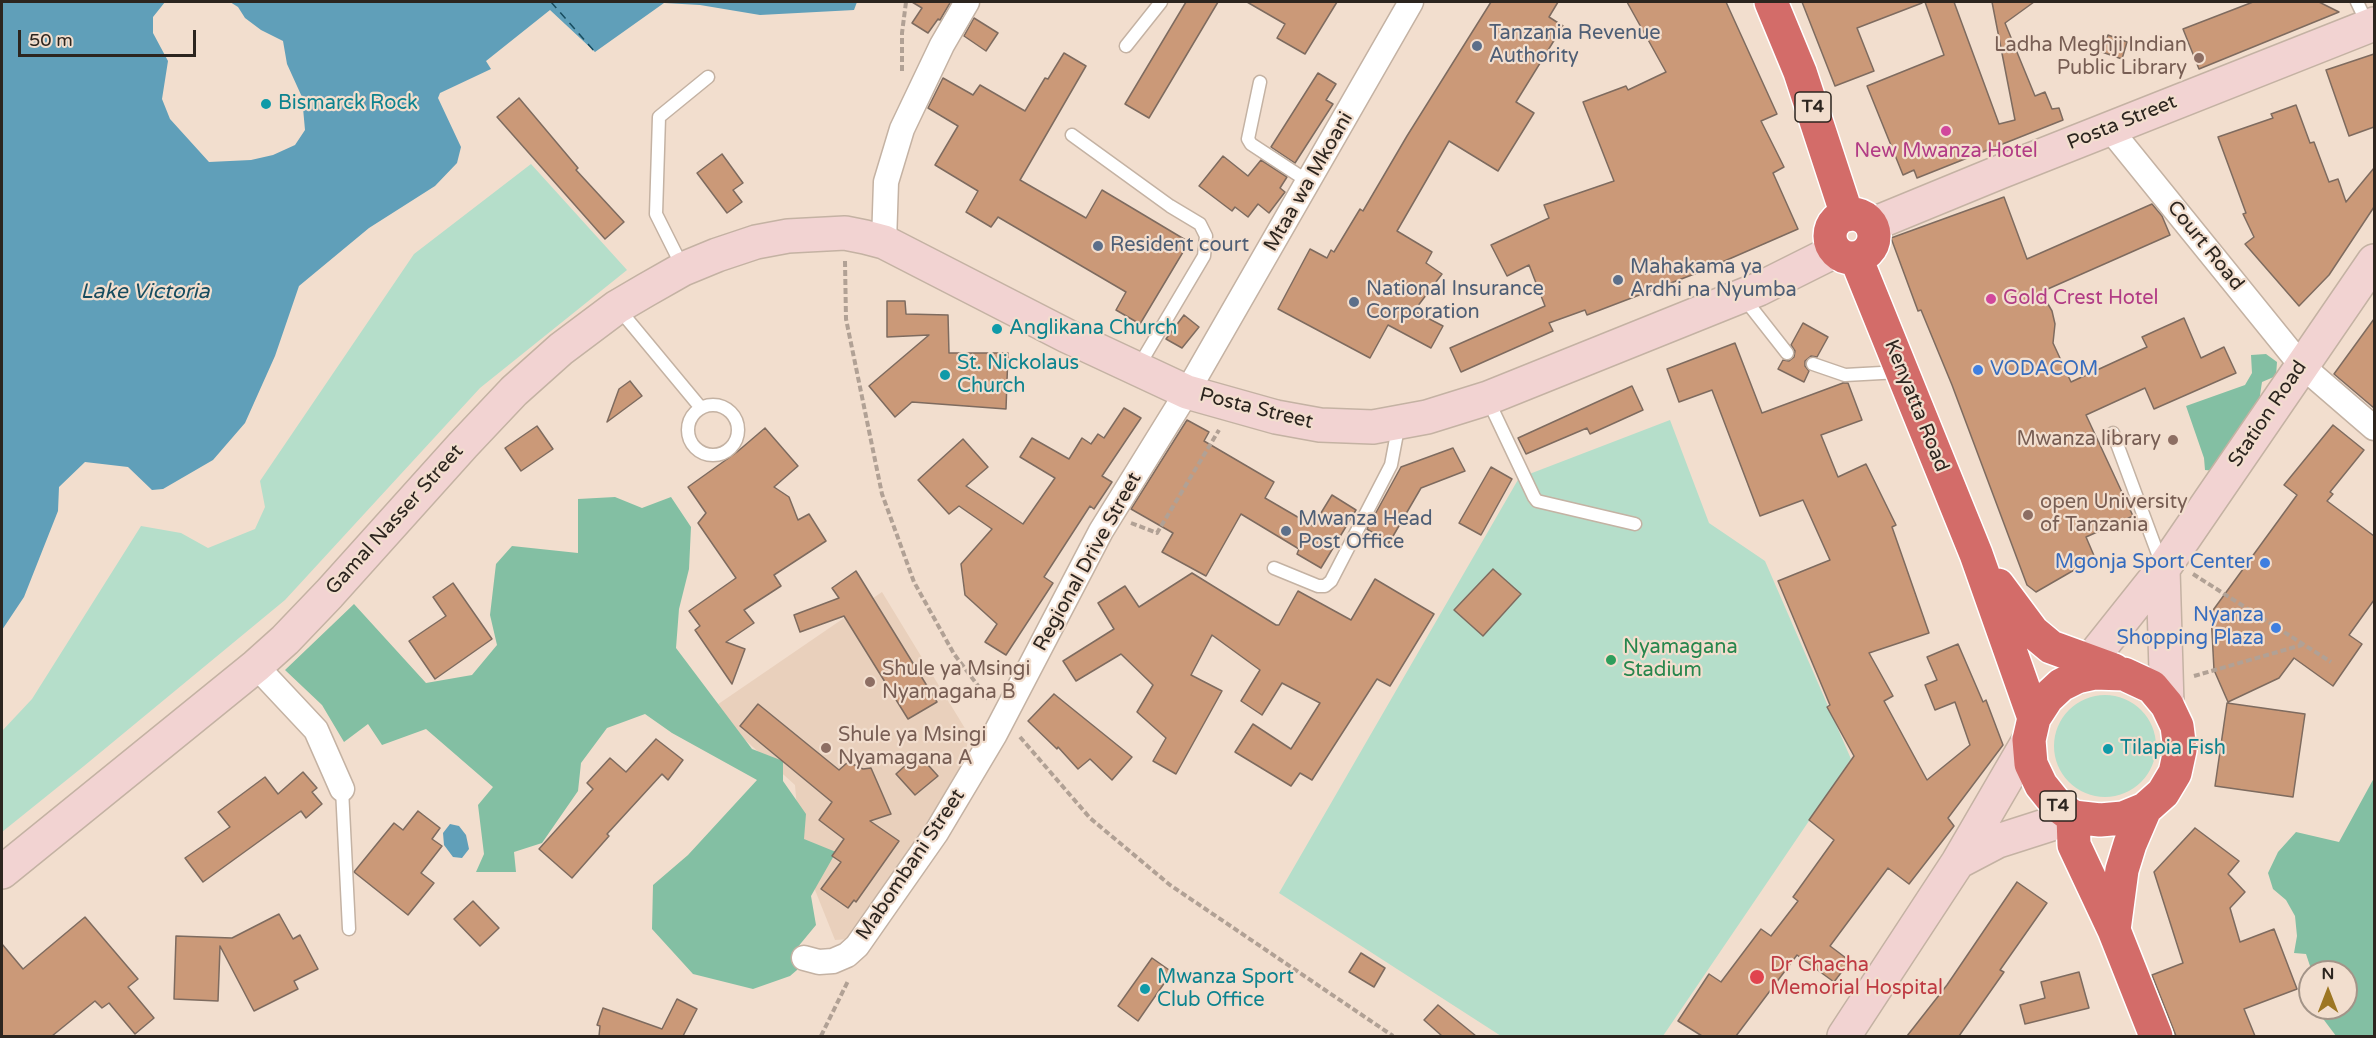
<!DOCTYPE html>
<style>
body{margin:0}
#map{position:relative;width:2376px;height:1038px;overflow:hidden;background:#f2dece;font-family:"Varela Round",sans-serif}
canvas{display:block}
.frame{position:absolute;inset:0;border:3px solid #2c251f;pointer-events:none}
.north{position:absolute;left:2298px;top:960px;width:60px;height:60px;box-sizing:border-box;background:#f2dece;border:2px solid #a39488;border-radius:50%;rotate:0deg;font-size:16px;font-weight:700;line-height:24px;text-align:center;color:#2c251f}
.north::after{content:'';display:block;margin:auto;width:21px;height:27px;background:#9d7623;clip-path:polygon(50% 0,100% 100%,50% 72%,0 100%)}
.scale{position:absolute;left:18px;top:30px;width:178px;height:27px;box-sizing:border-box;border:3px solid #2c251f;border-top:0;padding-left:8px;font-size:18px;line-height:21px;white-space:nowrap;color:#2c251f;-webkit-text-stroke:4px #f2dece;paint-order:stroke}
</style>
<div id="map">
<canvas width="2376" height="1038"></canvas>
<div class="frame"></div>
<div class="north">N</div>
<div class="scale">50 m</div>
</div>
<script>
const c = document.querySelector('canvas').getContext('2d');
c.lineJoin = 'round';
function paint(path, color) { c.fillStyle = color; c.fill(path, 'evenodd'); }
const toPath = rows => new Path2D(rows.map(r => 'M' + r).join(''));
function strokePath(path, color, width, dash) { c.strokeStyle = color; c.lineWidth = width; c.lineCap = dash ? 'butt' : 'round'; c.setLineDash(dash || []); c.stroke(path); }
function drawText(font, color, halo, rows, align = 'center') {
  c.font = font + ' "Varela Round",sans-serif'; c.lineWidth = 4.5; c.setLineDash([]); c.textBaseline = 'middle'; c.strokeStyle = halo; c.fillStyle = color; for (const [text, x, y, turn = 0] of rows) {
    c.save(); c.translate(x, y); c.rotate((+turn || 0) * Math.PI / 180); c.textAlign = isNaN(turn) ? turn : align; if (halo) c.strokeText(text, 0, 0); c.fillText(text, 0, 0); c.restore();
  }
}
const built = toPath([
 [882,592,969,735,962,770,849,939,835,940,801,855,795,785,711,709]
]);
const green = toPath([
 [531,164,627,270,480,388,285,600,84,766,2,832,2,731,32,699,141,526,181,533,208,548,255,529,265,507,260,481,414,254],
 [1670,420,1709,523,1765,561,1851,759,1663,1036,1501,1036,1279,893,1519,478],
 '2054 746a51 51 0 1 1 102 0a51 51 0 1 1-102 0Z'
]);
const forest = toPath([
 [2266,354,2277,362,2276,376,2262,382,2259,402,2215,471,2205,470,2204,458,2186,406,2245,385,2252,373,2251,355],
 [615,497,642,508,671,497,691,527,689,569,679,609,676,648,752,749,783,761,783,781,806,814,804,839,836,852,811,896,816,925,797,948,797,970,790,976,753,989,693,974,652,929,653,885,688,855,757,780,672,733,645,714,607,728,581,763,578,791,542,843,514,852,516,872,476,872,484,854,478,805,493,787,426,729,382,745,368,724,344,742,322,705,285,670,354,604,426,683,472,675,497,645,490,615,496,564,512,546,578,553,578,499],
 [2374,778,2374,1036,2336,1036,2315,1008,2346,1008,2346,972,2312,972,2306,954,2294,953,2297,936,2295,916,2286,900,2273,889,2268,873,2278,852,2296,832,2339,842]
]);
const water = toPath([
 [2,2,165,2,153,17,153,33,168,61,162,99,170,119,209,162,251,160,273,155,295,145,305,130,302,97,287,64,283,41,261,30,245,18,238,7,230,2,857,2,854,10,760,15,700,5,664,3,595,52,550,10,486,61,491,69,440,93,438,98,461,147,457,163,435,186,369,228,299,286,275,356,245,423,213,460,163,489,152,490,128,467,85,462,59,487,58,511,24,597,2,630],
 [450,824,459,826,466,835,469,849,462,858,453,857,444,845,443,833]
]);
const ferry = toPath([
 [551,2,595,52]
]);
const building = toPath([
 [912,2,949,2,950,3,940,20,938,19,928,33,912,23,922,8,912,2],
 [1186,2,1218,2,1149,118,1125,104,1186,2],
 [1247,2,1337,2,1305,54,1277,38,1285,24,1247,2],
 [1491,2,1558,2,1549,17,1563,26,1516,102,1534,113,1498,171,1449,141,1397,231,1432,252,1426,263,1442,274,1414,311,1443,326,1431,348,1388,325,1370,358,1278,309,1310,249,1327,258,1331,250,1334,252,1360,209,1363,211,1407,136,1491,2],
 [1627,2,1726,2,1777,114,1761,121,1784,167,1773,173,1798,229,1697,273,1587,315,1585,310,1549,323,1553,331,1461,372,1450,348,1545,306,1529,265,1507,276,1491,245,1549,218,1544,205,1614,181,1583,102,1626,86,1628,90,1666,72,1627,2],
 [1802,2,1922,2,1922,3,1857,28,1874,71,1835,86,1802,2],
 [1925,2,1954,2,1999,124,2015,120,1992,2,2034,2,2005,23,2035,96,2045,92,2052,109,2059,108,2063,120,1917,178,1914,170,1903,175,1867,86,1944,55,1925,2],
 [2253,2,2319,2,2339,12,2199,69,2183,29,2253,2],
 [974,18,998,33,986,51,964,36,974,18],
 [2108,35,2127,42,2122,59,2102,52,2108,35],
 [1064,53,1086,66,1020,180,1086,218,1102,190,1189,242,1140,324,1116,310,1126,292,998,217,991,227,966,212,978,191,935,165,958,126,928,108,943,78,973,95,980,85,1025,111,1045,78,1048,79,1064,53],
 [2374,54,2374,127,2349,136,2326,70,2374,54],
 [1318,73,1336,84,1326,100,1333,104,1295,163,1271,147,1318,73],
 [519,98,578,168,576,170,624,222,605,239,497,117,519,98],
 [2296,105,2310,143,2314,142,2329,182,2338,179,2346,202,2374,168,2374,207,2329,275,2299,306,2245,244,2254,237,2243,214,2246,213,2218,137,2273,118,2271,114,2296,105],
 [722,154,743,183,733,190,742,202,727,213,697,173,722,154],
 [1223,156,1248,176,1261,160,1287,177,1280,188,1285,192,1269,213,1258,204,1248,217,1235,207,1232,211,1199,186,1223,156],
 [2004,197,2027,259,2152,204,2162,216,2170,235,2041,292,2052,311,2055,324,2053,343,2071,382,2147,347,2142,337,2184,318,2201,358,2224,347,2236,373,2154,409,2145,388,2086,415,2133,516,2086,537,2095,558,2036,592,2027,585,1952,385,1921,310,1918,311,1891,238,2004,197],
 [887,301,905,301,906,314,948,315,949,353,1008,353,1006,409,912,402,895,417,869,386,929,335,887,337,887,301],
 [1184,315,1199,327,1182,348,1166,339,1184,315],
 [2374,319,2374,408,2334,374,2374,319],
 [1803,323,1828,337,1817,357,1811,356,1805,361,1805,366,1809,371,1804,382,1778,369,1783,360,1789,361,1794,357,1795,351,1791,345,1803,323],
 [1735,343,1762,413,1843,383,1848,383,1862,420,1821,435,1838,477,1866,464,1896,525,1892,527,1929,633,1869,653,1893,696,1884,701,1927,780,1970,745,1955,702,1935,710,1925,685,1937,680,1927,657,1958,644,1983,702,1986,700,2003,745,1948,818,1954,826,1909,884,1888,868,1830,946,1850,961,1834,982,1797,955,1736,1036,1702,1036,1678,1021,1709,974,1721,982,1761,929,1771,936,1798,901,1793,897,1834,840,1809,820,1854,756,1827,707,1830,705,1778,581,1830,560,1803,500,1760,516,1712,390,1679,402,1667,369,1735,343],
 [630,381,642,396,607,422,619,389,630,381],
 [1632,386,1643,410,1590,434,1587,428,1526,454,1518,438,1632,386],
 [1124,408,1141,418,1102,476,1112,482,1094,509,1090,506,1044,577,1053,583,1006,655,985,642,997,624,965,595,961,564,992,529,959,506,949,514,918,480,963,439,988,467,966,486,1023,524,1055,478,1020,457,1032,438,1069,459,1082,438,1091,444,1098,434,1104,438,1124,408],
 [1187,420,1209,432,1204,441,1274,482,1265,498,1313,526,1332,495,1356,510,1321,568,1297,554,1299,549,1241,514,1206,576,1162,552,1173,533,1131,509,1187,420],
 [2333,425,2364,450,2330,492,2333,494,2327,501,2374,536,2374,600,2349,635,2362,644,2333,686,2294,658,2279,678,2228,702,2214,670,2211,613,2297,495,2284,485,2333,425],
 [537,426,553,449,521,471,505,448,537,426],
 [765,428,798,466,774,487,789,497,798,520,809,514,826,541,774,575,781,586,744,610,754,623,726,642,745,649,732,684,695,630,700,626,689,611,736,578,698,523,706,513,688,487,737,452,765,428],
 [1453,448,1465,471,1421,488,1389,543,1367,529,1401,467,1453,448],
 [1491,467,1512,479,1481,535,1459,523,1491,467],
 [1493,569,1521,594,1483,636,1454,610,1493,569],
 [856,571,937,702,908,719,844,616,800,632,794,615,839,598,832,588,856,571],
 [1192,573,1276,625,1279,625,1298,591,1351,620,1375,579,1434,614,1390,686,1377,679,1312,780,1300,773,1291,786,1235,752,1253,724,1291,749,1320,703,1282,683,1262,715,1241,701,1260,670,1212,635,1191,675,1222,691,1176,774,1153,761,1166,738,1137,712,1153,685,1121,654,1076,681,1063,661,1114,629,1098,603,1125,586,1139,607,1192,573],
 [453,583,492,639,435,679,409,641,446,616,433,597,453,583],
 [1054,694,1132,757,1112,780,1090,759,1078,769,1058,747,1057,749,1028,721,1054,694],
 [2227,703,2305,714,2293,797,2215,786,2227,703],
 [758,704,839,770,848,762,863,769,871,768,891,814,870,821,899,841,856,902,854,900,848,908,821,889,841,862,832,856,844,839,819,820,832,802,740,726,758,704],
 [656,739,683,760,668,780,662,774,607,834,609,836,572,878,539,849,593,789,587,783,610,758,626,772,656,739],
 [918,754,938,776,915,795,896,774,918,754],
 [303,772,317,788,312,792,322,804,306,818,301,811,203,882,185,858,230,827,218,812,265,777,278,794,303,772],
 [418,811,440,828,432,839,442,846,421,873,434,883,408,915,354,872,394,823,403,830,418,811],
 [2195,828,2239,861,2228,874,2245,892,2230,908,2240,942,2274,929,2297,989,2244,1009,2255,1036,2176,1036,2152,975,2183,963,2154,872,2195,828],
 [2017,882,2047,903,2000,970,2004,972,1959,1036,1907,1036,1947,985,2017,882],
 [473,901,499,928,480,946,454,919,473,901],
 [279,914,293,939,300,935,318,969,294,981,298,989,254,1011,220,946,218,1001,174,999,176,936,232,938,279,914],
 [85,917,138,979,128,987,154,1018,135,1034,109,1003,102,1008,95,1001,52,1036,2,1036,2,944,23,969,85,917],
 [1361,953,1385,968,1374,987,1349,972,1361,953],
 [1152,958,1172,972,1138,1021,1118,1006,1152,958],
 [2079,972,2089,1008,2025,1024,2020,1005,2045,998,2041,982,2079,972],
 [677,999,697,1009,683,1036,599,1036,600,1026,597,1025,603,1008,662,1029,677,999],
 [1438,1005,1476,1036,1442,1036,1424,1020,1438,1005]
]);
const path = toPath([
 [902,71,902,33,906,2],
 [845,261,846,319,882,494,914,582,954,654,988,699],
 [1131,523,1157,533,1219,430],
 [2193,574,2331,662],
 [2194,676,2302,645],
 [1020,737,1090,818,1170,885,1393,1036],
 [821,1036,848,981]
]);
const lane = toPath([
 [2357,2,2368,25],
 [1126,46,1161,2],
 [1260,82,1248,139,1251,144,1309,182],
 [1072,135,1170,206,1200,224,1206,236,1204,256,1137,369],
 [683,268,656,214,659,117,708,77],
 [1743,297,1787,353],
 [618,308,701,408],
 [1813,364,1845,375,1900,372],
 [1488,400,1534,497,1537,501,1635,524],
 '688 430a25 25 0 1 1 50 0a25 25 0 1 1-50 0Z',
 [2113,433,2162,565],
 [1274,568,1318,586,1325,586,1331,581,1391,465,1399,423],
 [342,789,349,929]
]);
const street = toPath([
 [2109,128,2301,365,2374,428],
 [884,242,886,182,902,129,942,45,967,2],
 [256,666,316,730,342,789],
 [804,958,819,962,833,961,847,955,857,946,936,833,995,734,1101,531,1187,392,1411,2]
]);
const secondary = toPath([
 [1871,225,2000,172,2374,24],
 [2163,569,2167,705],
 [2077,677,2163,569,2374,261],
 [1958,862,1998,841,2073,817],
 [2,872,256,666,285,640,329,594,463,445,514,391,561,349,617,307,646,290,683,269,717,255,756,242,788,236,845,233,865,237,884,242,1067,336,1187,392,1276,417,1320,425,1373,427,1427,417,1488,398,1759,289,1835,251],
 [1844,1036,1958,862,2029,740]
]);
const highway = toPath([
 [1771,2,1800,72,1847,215],
 '1830 236a22 22 0 1 1 44 0a22 22 0 1 1-44 0Z',
 [1856,258,1976,554,2034,718],
 [1998,585,2033,632,2051,647,2114,670],
 [2095,673,2124,674,2152,687,2167,705,2177,726,2180,750,2175,773,2163,793,2145,809,2123,818,2100,820,2073,817,2057,805,2041,785,2031,764,2029,740,2034,718,2047,698,2061,685,2077,677,2095,673],
 [2073,817,2074,845,2114,930,2156,1036],
 [2114,930,2122,870,2130,844,2145,809]
]);
const markers = [
 [1477,46,6,"#5c6f8a"],
 [2199,58,6,"#8d6e63"],
 [266,104,6,"#0f9aa8"],
 [1946,131,6,"#d1479c"],
 [1098,246,6,"#5c6f8a"],
 [1618,280,6,"#5c6f8a"],
 [1991,299,6,"#d1479c"],
 [1354,302,6,"#5c6f8a"],
 [997,329,6,"#0f9aa8"],
 [1978,370,6,"#3f7fe0"],
 [945,375,6,"#0f9aa8"],
 [2173,440,6,"#8d6e63"],
 [2028,515,6,"#8d6e63"],
 [1286,531,6,"#5c6f8a"],
 [2265,563,6,"#3f7fe0"],
 [2276,628,6,"#3f7fe0"],
 [1611,660,6,"#2e9e5b"],
 [870,682,6,"#8d6e63"],
 [826,748,6,"#8d6e63"],
 [2108,749,6,"#0f9aa8"],
 [1757,977,8,"#e0444e"],
 [1145,989,6,"#0f9aa8"]
];
const shields = [
 [1813,107,36],
 [2058,806,36]
];
const shieldNames = [
 ["T4",1813,107],
 ["T4",2058,806]
];
const serviceNames = [
 ["Tanzania Revenue",1489,34],
 ["Authority",1489,57],
 ["Resident court",1110,246],
 ["Mahakama ya",1630,268],
 ["Ardhi na Nyumba",1630,291],
 ["National Insurance",1366,290],
 ["Corporation",1366,313],
 ["Mwanza Head",1298,520],
 ["Post Office",1298,543]
];
const educationNames = [
 ["Ladha Meghji Indian",2187,46,"right"],
 ["Public Library",2187,69,"right"],
 ["Mwanza library",2161,440,"right"],
 ["open University",2040,503],
 ["of Tanzania",2040,526],
 ["Shule ya Msingi",882,670],
 ["Nyamagana B",882,693],
 ["Shule ya Msingi",838,736],
 ["Nyamagana A",838,759]
];
const cultureNames = [
 ["Bismarck Rock",278,104],
 ["Anglikana Church",1009,329],
 ["St. Nickolaus",957,364],
 ["Church",957,387],
 ["Tilapia Fish",2120,749],
 ["Mwanza Sport",1157,978],
 ["Club Office",1157,1001]
];
const streetNames = [
 ["Posta Street",2122,123,-22],
 ["Mtaa wa Mkoani",1309,182,-60],
 ["Court Road",2205,246,51],
 ["Kenyatta Road",1916,406,68],
 ["Posta Street",1256,409,14],
 ["Station Road",2268,414,-56],
 ["Gamal Nasser Street",395,520,-48],
 ["Regional Drive Street",1088,562,-61],
 ["Mabombani Street",911,865,-56]
];
const hotelNames = [
 ["New Mwanza Hotel",1946,152],
 ["Gold Crest Hotel",2003,299,"left"]
];
const shopNames = [
 ["VODACOM",1990,370,"left"],
 ["Mgonja Sport Center",2253,563],
 ["Nyanza",2264,616],
 ["Shopping Plaza",2264,639]
];
const leisureNames = [
 ["Nyamagana",1623,648],
 ["Stadium",1623,671]
];
const healthNames = [
 ["Dr Chacha",1770,966],
 ["Memorial Hospital",1770,989]
];
const waterNames = [
 ["Lake Victoria",145,292]
];
paint(built, '#e9d0bc');
paint(green, '#b5deca');
paint(forest, '#83bfa3');
paint(water, '#609fb9');
strokePath(ferry, '#174c5f', 1.5, [8, 6]);
paint(building, '#cb9978');
strokePath(building, '#7e6b5f', 1.5);
strokePath(lane, '#c4b2a3', 15);
strokePath(street, '#c4b2a3', 27);
strokePath(secondary, '#c4b2a3', 36);
strokePath(highway, '#fff', 36);
strokePath(path, '#b1a195', 4, [6, 3]);
strokePath(lane, '#fff', 12);
strokePath(street, '#fff', 24);
strokePath(secondary, '#f2d3d2', 33);
strokePath(highway, '#d36c69', 33);
for (const [x, y, r, color] of markers) { const dot = new Path2D(); dot.arc(x, y, r, 0, 2 * Math.PI); c.fillStyle = color; c.fill(dot); strokePath(dot, '#f2dece', 2); }
for (const [x, y, w] of shields) { const box = new Path2D(); box.roundRect(x - w / 2, y - 15, w, 30, 4.5); c.fillStyle = '#f2dece'; c.fill(box); strokePath(box, '#2c251f', 1.5); }
drawText('bold 18px', '#2c251f', null, shieldNames);
drawText('20px', '#4e5e75', '#f2dece', serviceNames, 'left');
drawText('20px', '#785e54', '#f2dece', educationNames, 'left');
drawText('20px', '#0d838f', '#f2dece', cultureNames, 'left');
drawText('20px', '#2c251f', '#f2dece', streetNames);
drawText('20px', '#b23c85', '#f2dece', hotelNames);
drawText('20px', '#366cbe', '#f2dece', shopNames, 'right');
drawText('20px', '#27864d', '#f2dece', leisureNames, 'left');
drawText('20px', '#be3a42', '#f2dece', healthNames, 'left');
drawText('italic 21px', '#174c5f', '#f2dece', waterNames);
</script>
